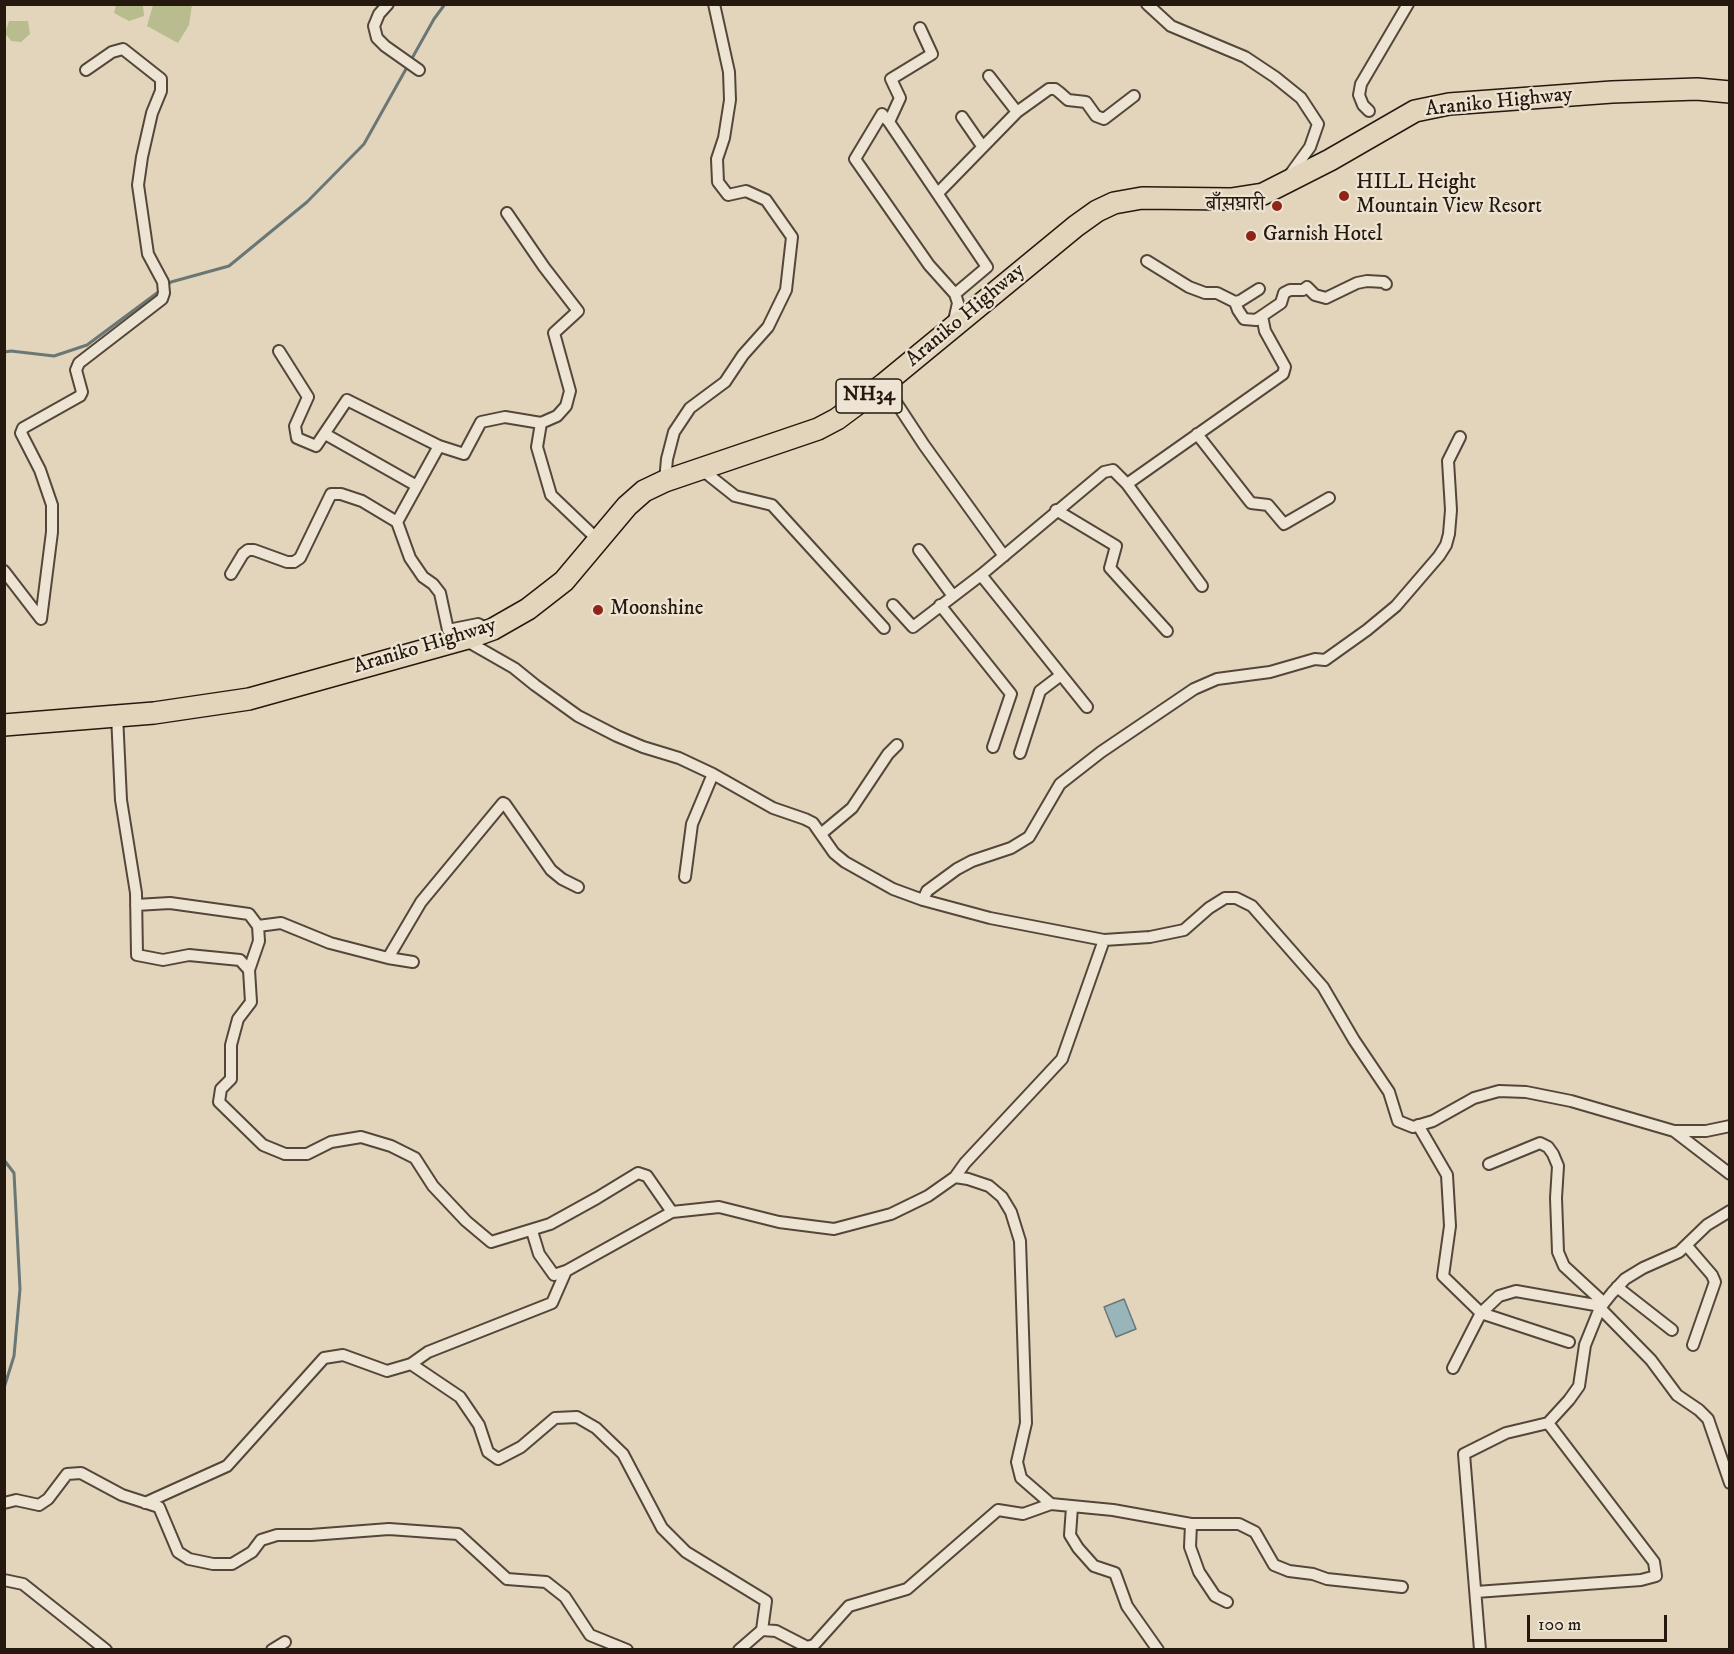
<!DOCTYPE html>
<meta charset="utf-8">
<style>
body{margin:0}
#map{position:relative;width:1734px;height:1654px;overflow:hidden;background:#e3d5bc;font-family:"IM FELL DW Pica",serif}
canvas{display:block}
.frame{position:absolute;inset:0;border:6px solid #25180f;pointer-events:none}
.scale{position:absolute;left:1527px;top:1615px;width:140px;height:27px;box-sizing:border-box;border:3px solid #25180f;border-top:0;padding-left:8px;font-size:18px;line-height:21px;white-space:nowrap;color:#25180f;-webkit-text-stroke:4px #ede4d3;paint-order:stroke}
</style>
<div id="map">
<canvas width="1734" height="1654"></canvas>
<div class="frame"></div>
<div class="scale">100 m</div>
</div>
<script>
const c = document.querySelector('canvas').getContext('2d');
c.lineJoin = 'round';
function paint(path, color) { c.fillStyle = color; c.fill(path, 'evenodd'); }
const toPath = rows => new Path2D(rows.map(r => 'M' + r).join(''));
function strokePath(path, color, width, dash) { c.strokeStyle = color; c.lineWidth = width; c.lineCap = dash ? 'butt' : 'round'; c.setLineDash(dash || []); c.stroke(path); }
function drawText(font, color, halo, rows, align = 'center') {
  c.font = font + ' "IM FELL DW Pica","Noto Serif Devanagari",serif'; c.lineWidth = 4.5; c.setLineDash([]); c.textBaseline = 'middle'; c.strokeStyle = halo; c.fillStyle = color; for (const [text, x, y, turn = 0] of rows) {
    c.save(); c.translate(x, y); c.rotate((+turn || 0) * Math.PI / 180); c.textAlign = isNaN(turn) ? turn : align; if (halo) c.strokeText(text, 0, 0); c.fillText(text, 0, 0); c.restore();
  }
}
const green = toPath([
 [116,5,143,5,144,16,129,21,114,13],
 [153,5,192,5,189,25,178,43,147,26],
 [9,21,28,21,30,34,21,42,11,41,5,33]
]);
const water = toPath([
 [1124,1299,1136,1329,1116,1337,1104,1307,1124,1299]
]);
const stream = toPath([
 [166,286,171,282,229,266,307,202,364,144,434,19,445,4],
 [4,352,11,351,54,356,87,345,161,290],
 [4,1160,14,1173,20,1289,14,1356,4,1388]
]);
const street = toPath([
 [388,4,379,14,374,26,377,38,385,46,419,70],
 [1147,4,1171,26,1245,57,1275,77,1301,98,1318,124,1310,147,1289,176],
 [920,28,932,54,891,79,900,98,889,122,882,114,855,159,929,265,955,294],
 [989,76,1017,112],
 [1369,111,1363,105,1359,95,1361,84,1408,4],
 [962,117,982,146],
 [889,122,987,267,955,294,958,303,953,325],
 [938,193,1017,112,1049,89,1055,89,1059,92,1068,100,1086,102,1096,116,1104,119,1134,96],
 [507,213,544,267,578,311,554,333,570,391,566,406,557,416,541,423,537,447,551,495,597,539],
 [1147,261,1189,287,1205,293,1217,293,1235,302,1240,301,1259,289],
 [1235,302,1238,310,1244,319,1256,320,1281,303,1284,293,1290,290,1303,290,1307,287,1315,295,1326,298,1357,283,1367,281,1384,282,1386,284],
 [279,351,308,397,295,426,297,438,316,446,347,400,439,446,464,454,481,422,505,417,541,423],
 [884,384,924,445,1004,556],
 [325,434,417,486],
 [1197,434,1251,503,1268,505,1284,524,1329,498],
 [439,446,397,522,410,558,423,577,433,584,440,593,448,630,478,624,482,626,483,633],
 [701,469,735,496,772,505,884,628],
 [665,481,667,459,674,432,690,408,725,382,743,355,768,327,786,290,792,237,766,200,746,191,728,195,718,182,717,159,724,138,730,100,729,72,714,4],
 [1056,510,1116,546,1110,568,1167,631],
 [919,550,953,596],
 [4,571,41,619],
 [231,574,243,554,248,550,254,550,287,562,294,562,300,558,331,494,341,494,362,501,397,522],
 [981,575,1087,707],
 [1202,586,1127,484,1283,374,1285,367,1265,331,1262,316],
 [893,605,913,627,981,575,1104,472,1113,470,1127,484],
 [940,605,1011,694,993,747],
 [41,619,52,532,52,505,40,470,21,433,23,428,80,396,82,392,76,370,79,363,162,299,164,293,163,282,148,254,138,185,142,157,152,113,161,91,161,79,123,49,112,52,86,70],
 [468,638,472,644,514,668,535,685,578,716,617,736,643,747,679,758,713,774,773,808,805,819,813,823,834,853,845,862,893,889,923,900,990,918,1104,940,1150,937,1184,930,1209,908,1225,898,1236,898,1252,906,1323,987,1354,1040,1389,1092,1398,1121,1413,1127,1433,1121,1474,1098,1499,1091,1526,1092,1571,1101,1674,1131,1706,1131,1730,1126],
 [117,715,121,800,136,893,137,955,163,960,189,955,240,960,249,970,251,1002,238,1019,231,1045,231,1079,221,1089,219,1102,263,1145,285,1154,307,1154,331,1142,361,1137,391,1146,415,1158,433,1186,466,1221,491,1242,550,1224,597,1198,638,1173,647,1176,672,1212],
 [1020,753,1040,691,1061,675],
 [822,833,852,808,888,754,897,745],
 [685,877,692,824,713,774],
 [923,900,927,891,957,869,972,861,1011,848,1029,837,1060,784,1101,752,1194,689,1217,679,1270,672,1315,659,1325,660,1367,630,1396,606,1439,556,1446,545,1449,534,1451,510,1448,461,1460,437],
 [136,905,170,903,249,914,258,926,259,941,249,970],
 [258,926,281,923,330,943,388,958,413,962],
 [388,958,421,902,503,803,505,804,551,870,562,879,578,887],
 [1418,1125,1447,1175,1450,1226,1443,1276,1481,1313,1569,1342],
 [1674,1131,1730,1174],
 [1489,1164,1540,1143,1548,1147,1553,1154,1558,1166,1556,1198,1558,1252,1564,1266,1604,1303],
 [955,1177,968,1179,989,1186,1002,1197,1011,1212,1020,1241,1026,1423,1017,1462,1021,1478,1051,1504],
 [532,1231,539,1254,554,1275,566,1271,672,1212,719,1207,779,1222,834,1229,891,1214,928,1196,955,1177,965,1163,1062,1059,1104,940],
 [1687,1246,1712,1275,1715,1282,1693,1345],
 [1617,1287,1672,1330],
 [411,1364,428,1352,552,1303,566,1271],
 [1453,1368,1481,1313,1499,1296,1516,1291,1595,1305,1600,1308,1612,1293,1625,1279,1643,1268,1679,1252,1707,1225,1730,1211],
 [4,1503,16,1500,39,1505,48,1499,67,1474,81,1473,122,1495,159,1507,178,1552,189,1559,213,1564,232,1564,252,1552,261,1540,277,1535,311,1535,389,1529,458,1534,507,1579,546,1582,565,1597,590,1635,627,1650],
 [145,1503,227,1466,324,1358,343,1355,387,1371,411,1364,460,1397,479,1425,488,1452,498,1459,521,1447,555,1418,577,1417,596,1428,623,1454,662,1528,686,1552,766,1601,762,1630,739,1650],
 [1072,1507,1070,1535,1078,1548,1094,1566,1115,1573,1127,1606,1158,1650],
 [1191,1524,1190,1547,1199,1572,1215,1596,1227,1602],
 [4,1580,23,1584,106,1650],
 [1476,1592,1641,1580,1656,1576,1654,1562,1548,1423],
 [762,1630,776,1631,807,1647,814,1645,849,1606,907,1589,998,1510,1023,1514,1051,1504,1113,1510,1191,1524,1239,1524,1255,1532,1274,1565,1289,1571,1313,1574,1327,1579,1402,1587],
 [272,1650,285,1642],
 [1480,1650,1464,1454,1506,1433,1548,1423,1569,1400,1579,1386,1585,1345,1600,1308,1651,1360,1677,1395,1699,1410,1708,1419,1730,1483]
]);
const highway = toPath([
 [4,725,154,713,249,699,468,638,493,629,528,609,564,581,627,506,644,491,665,481,818,429,837,419,884,384,1076,226,1097,211,1114,203,1142,198,1231,199,1263,194,1330,160,1415,111,1449,104,1612,92,1697,89,1730,92]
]);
const markers = [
 [1344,196,6,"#8f2418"],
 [1277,206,6,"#8f2418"],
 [1251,236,6,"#8f2418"],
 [598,610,6,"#8f2418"]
];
const shields = [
 [869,396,66]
];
const shieldNames = [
 ["NH34",869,396]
];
const streetNames = [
 ["Araniko Highway",1499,103,-6],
 ["Araniko Highway",966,316,-40],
 ["Araniko Highway",425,647,-17]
];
const poiNames = [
 ["HILL Height",1356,184],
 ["Mountain View Resort",1356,208],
 ["बाँसघारी",1265,206,"right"],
 ["Garnish Hotel",1263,236],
 ["Moonshine",610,610]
];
paint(green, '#b8bc8e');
paint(water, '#98b6b9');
strokePath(water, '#6a7775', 1.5);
strokePath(stream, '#6a7775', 3);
strokePath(street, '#54473a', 14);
strokePath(highway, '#25180f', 24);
strokePath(street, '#ede4d3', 10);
strokePath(highway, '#e3d5bc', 21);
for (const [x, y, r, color] of markers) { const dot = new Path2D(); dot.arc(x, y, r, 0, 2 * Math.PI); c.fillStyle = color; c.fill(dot); strokePath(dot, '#ede4d3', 2); }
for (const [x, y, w] of shields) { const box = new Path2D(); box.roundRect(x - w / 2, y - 17, w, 34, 4.5); c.fillStyle = '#ede4d3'; c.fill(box); strokePath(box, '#25180f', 1.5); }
drawText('bold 20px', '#25180f', null, shieldNames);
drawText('21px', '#25180f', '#ede4d3', streetNames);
drawText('21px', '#25180f', '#ede4d3', poiNames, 'left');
</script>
